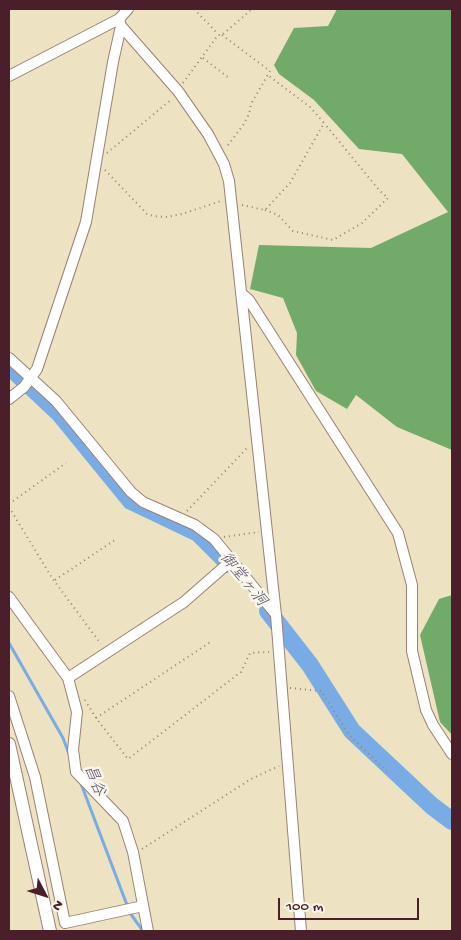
<!DOCTYPE html>
<meta charset="utf-8">
<style>
body{margin:0}
#map{position:relative;width:461px;height:940px;overflow:hidden;background:#ede2c2;font-family:"Gochi Hand",sans-serif}
canvas{display:block}
.frame{position:absolute;inset:0;border:10px solid #4a1f2b;pointer-events:none}
.north{position:absolute;left:20px;top:870px;width:50px;height:50px;-webkit-text-stroke:4px #fbf7ec;paint-order:stroke;rotate:130deg;font-size:14px;font-weight:700;line-height:20px;text-align:center;color:#4a1f2b}
.north::after{content:'';display:block;margin:auto;width:18px;height:22px;background:#4a1f2b;clip-path:polygon(50% 0,100% 100%,50% 72%,0 100%)}
.scale{position:absolute;left:278px;top:898px;width:141px;height:22px;box-sizing:border-box;border:2px solid #4a1f2b;border-top:0;padding-left:6px;font-size:15px;line-height:18px;white-space:nowrap;color:#4a1f2b;-webkit-text-stroke:4px #fbf7ec;paint-order:stroke}
</style>
<div id="map">
<canvas width="461" height="940"></canvas>
<div class="frame"></div>
<div class="north">N</div>
<div class="scale">100 m</div>
</div>
<script>
const c = document.querySelector('canvas').getContext('2d');
c.lineJoin = 'round';
function paint(path, color) { c.fillStyle = color; c.fill(path, 'evenodd'); }
const toPath = rows => new Path2D(rows.map(r => 'M' + r).join(''));
function strokePath(path, color, width, dash) { c.strokeStyle = color; c.lineWidth = width; c.lineCap = dash ? 'butt' : 'round'; c.setLineDash(dash || []); c.stroke(path); }
function drawText(font, color, halo, rows, align = 'center') {
  c.font = font + ' "Gochi Hand","Klee One",sans-serif'; c.lineWidth = 5; c.setLineDash([]); c.textBaseline = 'middle'; c.strokeStyle = halo; c.fillStyle = color; for (const [text, x, y, turn = 0] of rows) {
    c.save(); c.translate(x, y); c.rotate((+turn || 0) * Math.PI / 180); c.textAlign = isNaN(turn) ? turn : align; if (halo) c.strokeText(text, 0, 0); c.fillText(text, 0, 0); c.restore();
  }
}
const forest = toPath([
 [337,9,452,9,452,450,397,427,356,395,347,409,316,391,296,355,297,333,283,298,250,289,259,245,371,248,448,212,402,154,359,149,314,100,279,74,274,65,294,28,328,26],
 [452,595,452,735,440,722,420,635,439,599]
]);
const stream = toPath([
 [9,643,63,738,69,754],
 [80,781,130,913,143,931]
]);
const river = toPath([
 [9,366,60,414,131,501,198,533,229,564],
 [268,611,310,665,352,731,432,806,452,821]
]);
const path = toPath([
 [194,9,218,34],
 [222,35,270,71,251,104,249,114,244,124,226,148],
 [203,58,229,78],
 [183,83,218,35,222,35,252,9],
 [107,153,172,99],
 [105,170,147,214,153,216,167,217,182,214,221,201],
 [242,205,265,210,290,183,324,123,310,107,269,76],
 [265,210,278,215,293,231,333,240,362,223,388,198,379,190,324,123],
 [9,504,66,463],
 [9,507,52,578,101,644],
 [187,511,248,447],
 [224,537,259,532],
 [55,580,115,540],
 [290,688,321,691,350,736,387,771],
 [85,700,96,718,128,759,241,672,250,653,269,652],
 [96,718,212,641],
 [142,849,251,779,279,766]
]);
const minor = toPath([
 [119,19,121,26,178,91,208,134,224,164,229,181,276,615,301,931],
 [9,76,119,19,128,9],
 [241,293,249,300,398,533,412,585,412,651,426,710,433,725,452,754],
 [9,358,56,401,131,492,143,502,195,525,214,539,274,612],
 [9,399,24,387,37,369,86,222,113,62,121,26],
 [9,597,68,678,77,712,73,750,76,772,123,821,133,852,148,931],
 [68,678,184,602,232,560],
 [9,696,35,777,65,923,143,906]
]);
const tertiary = toPath([
 [9,744,50,931]
]);
const waterNames = [
 ["御堂ヶ洞",242,580,51],
 ["昌谷",93,781,69]
];
paint(forest, '#72ab69');
strokePath(stream, '#79ace5', 3);
strokePath(river, '#79ace5', 18);
strokePath(minor, '#9c8076', 12);
strokePath(tertiary, '#9c8076', 14);
strokePath(path, '#9c8076', 2, [1, 4]);
strokePath(minor, '#fff', 10);
strokePath(tertiary, '#fff', 12);
drawText('italic 16px', '#5a506c', '#fbf7ec', waterNames);
</script>
